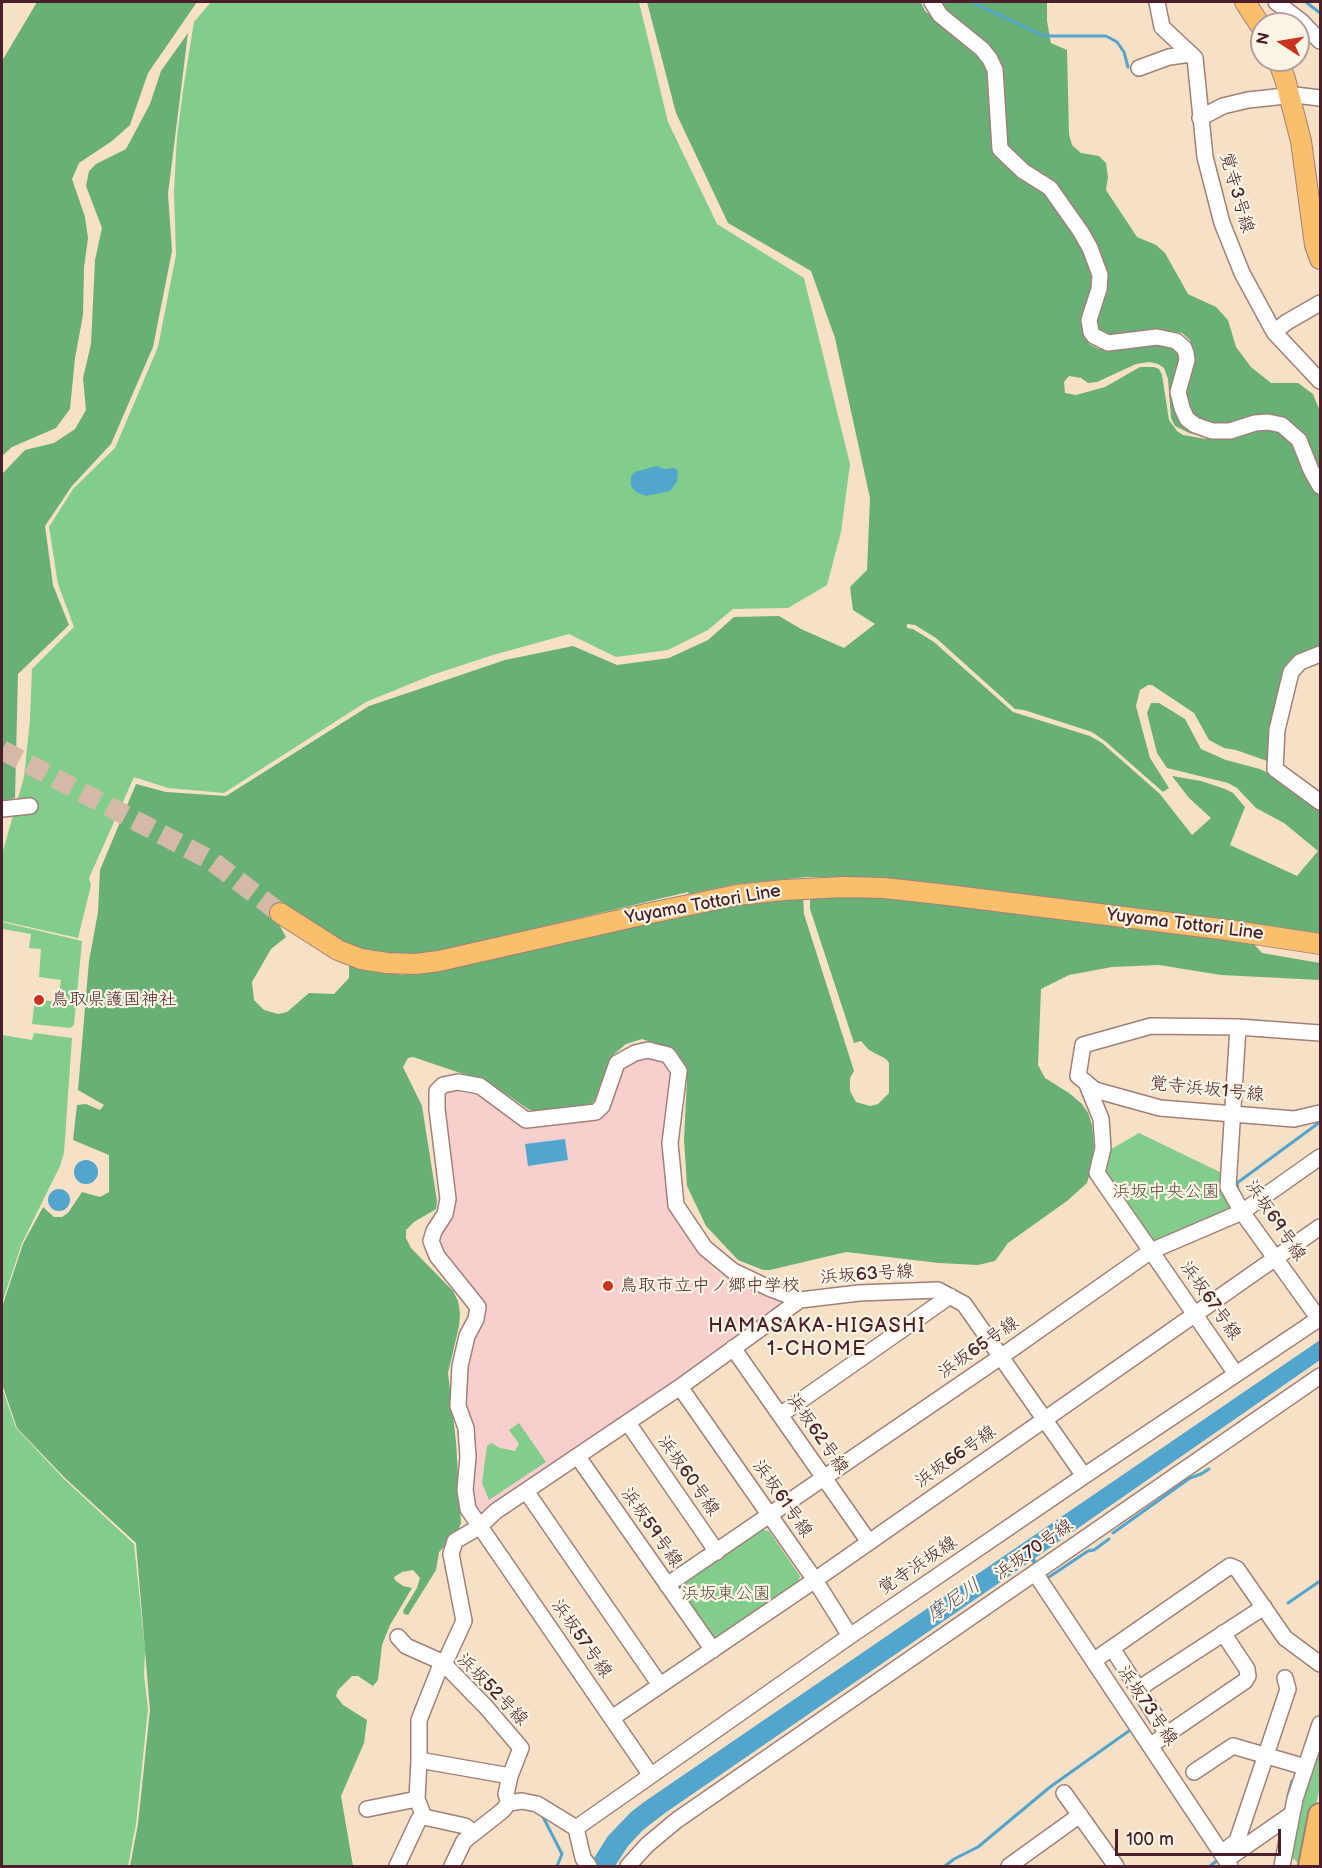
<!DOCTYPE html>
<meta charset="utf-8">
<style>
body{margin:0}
#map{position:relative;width:1322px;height:1868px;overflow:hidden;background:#f6e0c6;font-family:"Balsamiq Sans",sans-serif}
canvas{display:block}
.frame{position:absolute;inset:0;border:3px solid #4a1f2b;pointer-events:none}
.north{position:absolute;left:1250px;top:12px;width:60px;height:60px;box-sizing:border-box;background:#fcf5e5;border:2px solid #b59f9b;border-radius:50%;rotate:282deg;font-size:16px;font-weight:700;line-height:24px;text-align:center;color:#4a1f2b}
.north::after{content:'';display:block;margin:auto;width:21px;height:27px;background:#c8321e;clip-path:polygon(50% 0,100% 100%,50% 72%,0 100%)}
.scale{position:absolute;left:1115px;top:1829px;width:166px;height:27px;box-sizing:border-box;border:3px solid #4a1f2b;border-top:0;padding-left:8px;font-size:18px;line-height:21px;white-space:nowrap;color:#4a1f2b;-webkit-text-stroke:4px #fcf5e5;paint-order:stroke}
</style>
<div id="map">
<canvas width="1322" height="1868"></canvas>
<div class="frame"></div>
<div class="north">N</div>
<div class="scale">100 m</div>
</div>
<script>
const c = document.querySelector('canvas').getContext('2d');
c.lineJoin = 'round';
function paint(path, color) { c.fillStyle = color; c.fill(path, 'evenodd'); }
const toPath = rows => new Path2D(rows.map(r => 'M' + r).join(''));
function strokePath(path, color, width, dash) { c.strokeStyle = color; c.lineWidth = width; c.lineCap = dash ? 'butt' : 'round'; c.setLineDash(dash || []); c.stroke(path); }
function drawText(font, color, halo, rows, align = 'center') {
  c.font = font + ' "Balsamiq Sans","Klee One",sans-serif'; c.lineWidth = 4.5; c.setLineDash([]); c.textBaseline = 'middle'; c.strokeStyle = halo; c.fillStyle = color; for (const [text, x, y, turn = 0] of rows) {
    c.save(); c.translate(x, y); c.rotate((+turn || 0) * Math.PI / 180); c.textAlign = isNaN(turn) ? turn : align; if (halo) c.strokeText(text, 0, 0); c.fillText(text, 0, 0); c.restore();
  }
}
const built = toPath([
 [642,1054,663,1060,675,1071,669,1198,714,1271,777,1298,788,1304,483,1515,474,1513,463,1411,464,1373,481,1314,435,1246,443,1226,443,1099,448,1091,468,1087,509,1113,599,1116,624,1067]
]);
const green = toPath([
 [211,2,639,2,668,122,717,224,804,278,850,464,841,532,827,585,788,608,733,609,708,630,668,650,616,657,569,634,493,655,432,675,366,702,224,793,168,788,134,777,89,878,91,885,78,938,2,921,2,854,24,777,30,719,32,669,74,627,58,584,49,527,73,489,115,448,158,347,176,255,174,191,177,136,184,84,194,22],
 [2,922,82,941,74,1025,70,1028,32,1024,35,999,58,1002,61,980,39,977,41,949,29,948,31,934,3,929],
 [34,1033,72,1038,64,1153,60,1166,22,1243,2,1303,2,1035,32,1040],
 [1139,1133,1224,1174,1232,1204,1230,1210,1155,1245,1104,1177,1106,1152],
 [2,1388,16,1428,64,1479,134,1544,145,1650,144,1675,148,1709,136,1824,128,1866,2,1866],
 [519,1423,546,1462,489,1500,482,1483,487,1446,491,1443,500,1448,515,1451,519,1444,509,1430],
 [760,1529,769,1531,800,1576,798,1584,717,1641,709,1639,677,1592,679,1586],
 [1320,1734,1320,1787,1309,1836,1299,1864,1291,1856,1302,1790]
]);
const forest = toPath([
 [37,2,197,2,148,73,130,125,112,141,79,163,72,179,85,217,88,238,84,268,83,315,75,358,70,409,56,428,12,447,2,456,2,61],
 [647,2,921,2,925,11,963,39,980,56,987,70,994,136,1047,192,1065,217,1084,252,1092,273,1092,289,1083,324,1083,335,1089,344,1099,349,1119,349,1162,343,1176,349,1182,358,1181,422,1186,428,1202,436,1189,433,1175,426,1171,418,1168,379,1164,368,1158,364,1149,362,1136,364,1097,382,1088,383,1081,378,1069,376,1064,382,1065,393,1076,395,1094,390,1105,387,1140,367,1154,367,1159,369,1162,375,1169,420,1177,431,1183,435,1206,439,1209,437,1266,429,1279,432,1288,439,1320,496,1320,647,1312,649,1293,657,1286,667,1270,762,1236,750,1224,748,1209,740,1194,713,1152,685,1148,685,1140,690,1136,706,1150,758,1169,788,1163,792,1105,741,1092,732,1024,710,1015,709,936,638,915,625,907,624,907,628,913,629,934,642,1013,712,1090,736,1102,743,1160,794,1192,835,1211,818,1189,798,1172,776,1201,781,1225,789,1233,793,1245,807,1230,845,1297,876,1318,851,1284,823,1256,808,1237,788,1228,783,1167,768,1157,753,1147,713,1151,703,1159,703,1185,719,1201,749,1226,760,1260,769,1272,775,1320,808,1320,934,1272,926,920,882,855,877,807,877,736,884,689,894,688,892,419,956,387,954,367,950,276,919,286,937,271,949,252,982,254,1000,264,1010,278,1014,287,1012,309,993,334,994,349,978,349,964,402,975,544,947,689,911,803,893,804,914,854,1071,850,1078,850,1091,856,1102,870,1106,878,1104,889,1093,889,1063,886,1059,869,1050,861,1041,854,1043,810,909,810,897,890,896,1251,941,1262,953,1320,963,1320,980,1221,975,1159,965,1112,967,1069,975,1041,989,1038,1065,1045,1078,1069,1093,1082,1104,1088,1113,1092,1125,1094,1146,1091,1170,1087,1183,1067,1201,1008,1243,995,1261,978,1265,939,1263,846,1252,770,1270,763,1270,738,1260,706,1226,687,1186,684,1139,687,1079,682,1060,676,1051,660,1045,642,1039,626,1044,613,1055,602,1087,595,1100,591,1104,536,1112,528,1109,490,1083,413,1057,408,1058,403,1067,422,1106,437,1201,436,1209,414,1222,406,1230,406,1238,411,1248,453,1291,458,1301,460,1313,459,1326,448,1373,456,1442,461,1523,457,1534,439,1552,436,1570,408,1615,404,1614,403,1611,417,1588,420,1578,413,1570,402,1572,394,1577,395,1580,403,1586,412,1588,390,1625,382,1645,378,1680,373,1686,358,1676,352,1676,338,1690,336,1696,343,1705,367,1720,364,1743,341,1796,353,1866,130,1866,138,1824,150,1710,136,1543,65,1478,17,1428,2,1384,2,1307,23,1244,43,1207,54,1217,62,1217,68,1213,82,1192,100,1197,109,1192,109,1155,73,1140,77,1105,86,1104,100,1110,104,1105,78,1090,89,961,98,912,100,870,136,784,166,792,226,796,369,706,505,660,573,646,617,665,669,658,708,640,734,617,779,616,801,629,844,648,875,624,853,610,850,587,867,570,870,498,835,338,811,271,728,223,676,113],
 [940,2,1047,2,1047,21,1051,43,1067,50,1069,134,1072,145,1081,153,1099,156,1106,163,1108,177,1106,190,1137,237,1156,245,1165,253,1188,294,1216,307,1228,320,1236,347,1251,367,1271,383,1298,383,1313,394,1320,411,1320,472,1300,433,1284,417,1269,414,1257,415,1231,424,1211,424,1195,417,1187,407,1184,395,1193,356,1190,340,1182,333,1170,331,1117,339,1100,334,1097,326,1091,238,1008,150,998,66,943,11],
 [188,33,168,194,172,251,153,347,111,444,72,486,45,526,53,585,69,625,18,674,15,798,2,801,2,474,25,450,54,443,75,429,86,410,83,378,91,344,95,260,102,228,86,186,89,171,96,164,126,149,150,104,161,71]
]);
const water = toPath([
 [657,466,664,469,675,468,678,471,677,482,670,491,646,496,636,492,631,486,631,477,635,472],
 [565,1139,568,1160,528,1166,525,1144],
 '74 1172a12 12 0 1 1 24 0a12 12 0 1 1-24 0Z',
 '48 1200a11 11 0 1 1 22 0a11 11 0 1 1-22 0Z',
 [1320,1340,1320,1360,1035,1558,1038,1565,1035,1566,1031,1561,665,1813,643,1830,628,1846,615,1866,589,1866,608,1836,631,1812,644,1802]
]);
const stream = toPath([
 [972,2,1044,36,1106,36,1117,42,1124,52,1128,67],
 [1306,2,1320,13],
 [1238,1191,1237,1183,1320,1122],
 [1113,1533,1190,1478,1201,1474,1209,1469],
 [1046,1579,1088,1551,1094,1550,1109,1539],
 [1288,1603,1320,1581],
 [1288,1796,1292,1781],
 [541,1813,562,1854,557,1866],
 [945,1866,954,1859,978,1847,1050,1787,1133,1728],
 [1210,1866,1219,1859]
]);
const majorTunnel = toPath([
 [2,750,212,861,280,913]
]);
const minor = toPath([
 [932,2,940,15,982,49,990,59,995,70,1000,149,1023,171,1050,188,1081,232,1090,248,1100,275,1099,289,1089,320,1091,332,1094,336,1108,343,1157,337,1176,341,1184,348,1186,353,1187,360,1178,392,1182,408,1187,419,1195,425,1212,431,1230,431,1255,423,1268,422,1282,425,1299,440,1311,470,1320,486],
 [1157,2,1162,27,1195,58,1205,157,1222,223,1242,273,1274,332,1320,381],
 [1276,2,1302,22,1320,41],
 [1139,68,1169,57,1191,54],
 [1200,118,1223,106,1248,100,1295,95,1320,98],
 [1274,332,1287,322,1320,303],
 [1320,654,1300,662,1291,672,1277,730,1275,769,1320,802],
 [2,809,30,806],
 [1238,1027,1228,1187,1242,1212,1319,1319],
 [1320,1033,1238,1027,1151,1026,1083,1045,1078,1076,1095,1090,1160,1108,1294,1119,1320,1113],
 [1086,1082,1101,1119,1103,1148,1097,1173,1236,1374],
 [733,1348,869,1542],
 [680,1387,815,1580,850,1636],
 [780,1415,950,1296],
 [628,1423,717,1552],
 [578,1457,713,1650],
 [526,1491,660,1685],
 [1035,1573,1230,1866],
 [667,1585,1002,1356,1151,1251,1242,1212,1320,1157],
 [398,1637,406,1646,442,1662,447,1658,464,1621,451,1554,455,1541,479,1527,496,1511,680,1387,800,1300,859,1293,938,1290,964,1304,1084,1476],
 [1112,1648,1167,1734],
 [1099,1657,1230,1566,1237,1569,1285,1638,1320,1664],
 [1138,1689,1264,1607],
 [612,1718,815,1580,1320,1227],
 [1157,1741,1245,1681,1248,1676,1247,1669,1223,1633],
 [419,1760,510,1776],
 [1194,1772,1233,1746,1305,1767],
 [650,1774,468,1509,465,1490,468,1457,466,1428,458,1406,460,1366,467,1336,476,1319,478,1307,437,1256,431,1241,434,1231,445,1214,448,1199,437,1109,437,1091,443,1085,458,1082,480,1086,526,1120,596,1112,602,1106,617,1063,635,1053,648,1050,668,1055,679,1071,670,1143,676,1205,705,1248,733,1271,769,1288,800,1300],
 [1064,1793,1116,1866],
 [367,1809,417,1799],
 [474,1833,465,1826,424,1817,417,1799,419,1760,419,1720,442,1662,486,1707,521,1748,510,1776,506,1794,509,1803],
 [1228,1848,1237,1841,1266,1755,1288,1689,1285,1678],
 [1230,1857,1292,1814],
 [397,1866,419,1819,424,1817],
 [452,1866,464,1841,502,1811,509,1803,522,1801,537,1804,576,1828],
 [589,1866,583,1858,576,1828,850,1636,1084,1476,1320,1318],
 [628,1866,647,1845,677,1820,1320,1376],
 [1009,1866,1080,1815],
 [1282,1866,1295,1799,1320,1724]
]);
const major = toPath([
 [1245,2,1262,28],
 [1278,60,1285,79,1301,141,1315,245,1320,259],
 [280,913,338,950,361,959,387,963,415,964,439,961,646,914,737,895,784,890,843,887,884,888,939,894,1228,930,1320,944]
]);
const highway = toPath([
 [1310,1866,1320,1815]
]);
const markers = [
 [39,1000,6,"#c8321e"],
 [608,1286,6,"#c8321e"]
];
const streetNames = [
 ["覚寺3号線",1236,193,74],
 ["Yuyama Tottori Line",703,905,-10],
 ["Yuyama Tottori Line",1185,925,7],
 ["覚寺浜坂1号線",1207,1090,6],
 ["浜坂69号線",1275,1221,56],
 ["浜坂63号線",867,1275,-4],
 ["浜坂67号線",1210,1301,55],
 ["浜坂65号線",979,1348,-35],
 ["浜坂62号線",817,1434,55],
 ["浜坂66号線",956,1457,-35],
 ["浜坂60号線",688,1476,55],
 ["浜坂61号線",782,1499,55],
 ["浜坂59号線",651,1528,55],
 ["浜坂70号線",1034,1550,-35],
 ["覚寺浜坂線",918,1566,-34],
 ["浜坂57号線",581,1639,55],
 ["浜坂52号線",492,1690,46],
 ["浜坂73号線",1147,1706,56]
];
const poiNames = [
 ["鳥取県護国神社",51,1000],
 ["鳥取市立中ノ郷中学校",620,1286]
];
const parkNames = [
 ["浜坂中央公園",1166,1192],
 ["浜坂東公園",726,1594]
];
const neighbourhoodNames = [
 ["HAMASAKA-HIGASHI",817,1327],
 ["1-CHOME",817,1350]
];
const waterNames = [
 ["摩尼川",954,1601,-34]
];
paint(built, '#f7d0ce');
paint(green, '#82cd8b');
paint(forest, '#69b077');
paint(water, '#52a5cd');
strokePath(stream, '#52a5cd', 3);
strokePath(majorTunnel, '#d4b9a7', 20, [20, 10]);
strokePath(minor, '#a08078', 18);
strokePath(major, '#a08078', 22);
strokePath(highway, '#a08078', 26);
strokePath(minor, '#fff', 15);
strokePath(major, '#f9bf6d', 20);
strokePath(highway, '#f9bf6d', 22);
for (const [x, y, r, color] of markers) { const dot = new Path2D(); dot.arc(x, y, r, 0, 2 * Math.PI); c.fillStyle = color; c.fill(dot); strokePath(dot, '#fcf5e5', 2); }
drawText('18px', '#4a1f2b', '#fcf5e5', streetNames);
drawText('18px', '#4a1f2b', '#fcf5e5', poiNames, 'left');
drawText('18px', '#5b5348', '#fcf5e5', parkNames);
c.letterSpacing = '1.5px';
drawText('20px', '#4a1f2b', '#fcf5e5', neighbourhoodNames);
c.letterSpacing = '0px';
drawText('italic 20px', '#4d556c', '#fcf5e5', waterNames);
</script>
